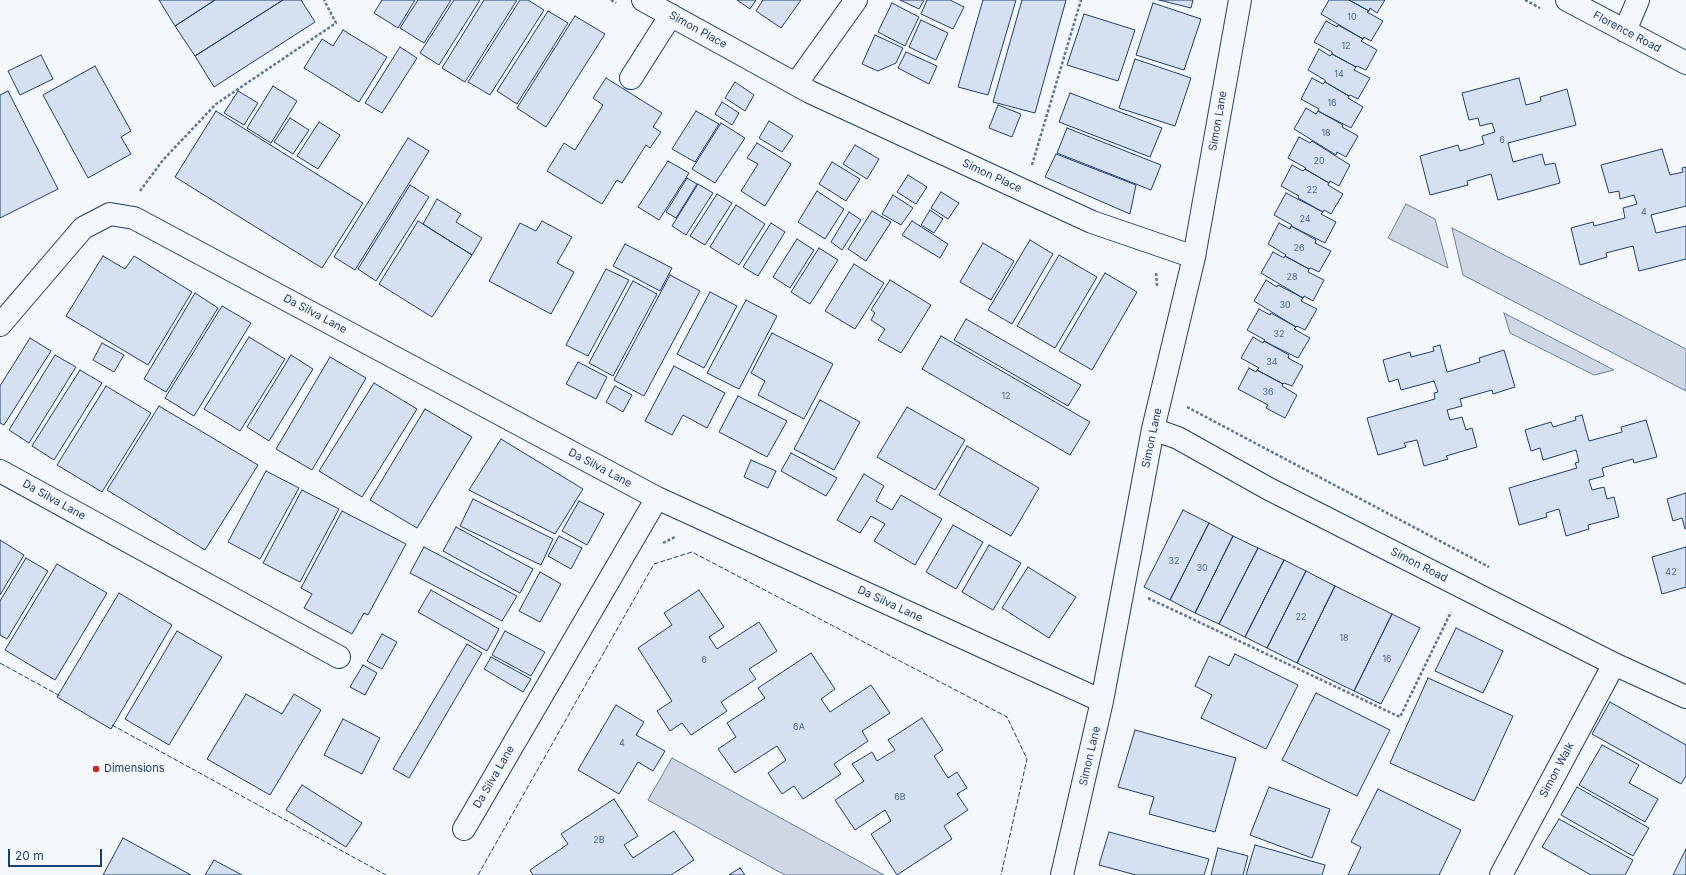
<!DOCTYPE html>
<style>
body{margin:0}
#map{position:relative;width:1686px;height:875px;overflow:hidden;background:#f4f7fb;font-family:Inter,sans-serif}
canvas{display:block}
.scale{position:absolute;left:8px;top:849px;width:94px;height:18px;box-sizing:border-box;border:2px solid #1d3f73;border-top:0;padding-left:5px;font-size:12px;line-height:14px;white-space:nowrap;color:#1d3f73;-webkit-text-stroke:3px #f4f7fb;paint-order:stroke}
</style>
<div id="map">
<canvas width="1686" height="875"></canvas>
<div class="scale">20 m</div>
</div>
<script>
const c = document.querySelector('canvas').getContext('2d');
c.lineJoin = 'round';
function paint(path, color) { c.fillStyle = color; c.fill(path, 'evenodd'); }
const toPath = rows => new Path2D(rows.map(r => 'M' + r).join(''));
function strokePath(path, color, width, dash) { c.strokeStyle = color; c.lineWidth = width; c.lineCap = dash ? 'butt' : 'round'; c.setLineDash(dash || []); c.stroke(path); }
function drawText(font, color, halo, rows, align = 'center') {
  c.font = font + ' Inter,sans-serif'; c.lineWidth = 3; c.setLineDash([]); c.textBaseline = 'middle'; c.strokeStyle = halo; c.fillStyle = color; for (const [text, x, y, turn = 0] of rows) {
    c.save(); c.translate(x, y); c.rotate((+turn || 0) * Math.PI / 180); c.textAlign = isNaN(turn) ? turn : align; if (halo) c.strokeText(text, 0, 0); c.fillText(text, 0, 0); c.restore();
  }
}
const water = toPath([
 [1406,204,1435,219,1448,268,1388,238,1406,204],
 [1452,228,1686,349,1686,391,1463,275,1452,228],
 [1504,313,1614,370,1594,375,1510,333,1504,313],
 [672,758,884,875,785,875,648,800,672,758]
]);
const building = toPath([
 [159,0,215,0,175,26,159,0],
 [215,0,283,0,195,56,175,26,215,0],
 [283,0,301,0,315,22,214,87,195,56,283,0],
 [382,0,415,0,398,28,374,13,382,0],
 [418,0,451,0,424,43,400,28,418,0],
 [454,0,480,0,439,65,420,53,454,0],
 [484,0,517,0,465,82,442,68,484,0],
 [520,0,528,0,544,10,490,95,468,82,520,0],
 [737,0,756,0,750,9,737,0],
 [763,0,801,0,781,28,756,11,763,0],
 [900,0,924,0,919,9,900,0],
 [927,0,950,0,964,7,953,29,921,14,927,0],
 [983,0,1016,0,988,95,958,87,983,0],
 [1022,0,1066,0,1035,113,993,102,1022,0],
 [1159,0,1193,0,1191,8,1159,0],
 [1329,0,1349,0,1369,11,1367,12,1383,21,1371,41,1364,37,1363,39,1321,14,1329,0],
 [1349,0,1385,0,1377,13,1370,8,1369,11,1349,0],
 [892,3,919,17,905,46,878,32,892,3],
 [1153,3,1201,19,1184,70,1136,55,1153,3],
 [548,11,568,23,517,104,497,91,548,11],
 [1084,14,1135,30,1118,81,1067,65,1084,14],
 [575,16,605,34,546,127,517,108,575,16],
 [921,20,948,33,936,60,909,47,921,20],
 [1326,21,1337,27,1338,25,1363,39,1361,41,1377,50,1366,70,1357,66,1356,67,1332,54,1332,52,1314,42,1326,21],
 [343,30,387,57,359,102,304,68,322,39,333,46,343,30],
 [875,35,903,48,896,63,878,71,862,64,875,35],
 [400,47,417,58,382,113,365,103,400,47],
 [1319,49,1330,56,1332,54,1356,67,1354,70,1370,78,1358,99,1350,95,1349,96,1325,82,1325,80,1308,70,1319,49],
 [906,52,937,66,929,84,898,68,906,52],
 [41,55,53,79,20,95,8,71,41,55],
 [1135,59,1191,78,1175,126,1119,108,1135,59],
 [95,66,131,131,121,137,131,154,88,178,43,95,95,66],
 [606,78,662,113,653,127,661,132,650,148,646,145,622,183,617,180,602,204,547,171,564,143,575,150,603,105,593,98,606,78],
 [1312,78,1323,84,1325,82,1349,96,1348,98,1363,107,1351,128,1318,111,1319,109,1301,99,1312,78],
 [1519,78,1526,105,1541,101,1540,97,1567,89,1576,125,1508,143,1513,162,1542,154,1545,165,1555,163,1560,183,1498,200,1491,174,1467,181,1468,185,1430,195,1420,156,1458,145,1460,151,1484,144,1482,136,1495,132,1492,123,1480,126,1478,118,1469,120,1462,93,1519,78],
 [735,82,754,95,745,111,725,98,735,82],
 [273,86,297,101,271,143,247,128,273,86],
 [8,91,58,189,0,218,0,95,8,91],
 [238,91,258,103,244,125,224,113,238,91],
 [1070,93,1162,128,1150,157,1059,122,1070,93],
 [722,102,739,113,732,125,715,114,722,102],
 [998,105,1021,114,1012,137,989,128,998,105],
 [1306,108,1316,114,1318,111,1343,125,1342,127,1358,136,1346,157,1337,152,1336,155,1294,129,1306,108],
 [216,111,363,203,322,268,175,177,216,111],
 [696,111,719,124,695,162,672,149,696,111],
 [290,118,309,130,293,154,274,142,290,118],
 [769,121,793,136,782,152,759,138,769,121],
 [319,122,340,135,318,169,297,156,319,122],
 [721,123,745,138,715,183,692,169,721,123],
 [1067,128,1161,165,1151,190,1057,153,1067,128],
 [1299,137,1310,143,1312,141,1350,165,1339,186,1330,181,1329,183,1305,169,1306,168,1288,158,1299,137],
 [408,138,429,151,355,270,334,257,408,138],
 [757,143,791,164,765,206,741,191,758,164,747,158,757,143],
 [855,145,879,159,867,179,843,164,855,145],
 [1662,149,1670,175,1683,172,1682,168,1686,167,1686,206,1651,215,1656,233,1686,226,1686,259,1639,271,1633,246,1606,253,1607,257,1580,265,1571,228,1593,222,1594,226,1625,218,1623,208,1637,204,1634,195,1620,199,1619,191,1609,193,1601,165,1662,149],
 [1056,154,1136,185,1130,214,1045,177,1056,154],
 [668,161,689,173,659,220,638,207,668,161],
 [832,162,860,179,846,201,819,184,832,162],
 [1292,165,1303,171,1305,169,1329,183,1328,185,1343,194,1331,214,1324,210,1323,212,1298,198,1299,196,1281,186,1292,165],
 [908,175,927,187,916,204,897,192,908,175],
 [687,178,697,184,676,218,666,212,687,178],
 [698,184,713,193,686,235,672,226,698,184],
 [410,185,429,197,376,281,358,269,410,185],
 [817,191,844,209,825,239,798,222,817,191],
 [941,192,959,203,948,219,931,208,941,192],
 [1286,193,1323,212,1321,214,1336,222,1325,243,1291,226,1292,225,1274,215,1286,193],
 [717,194,732,203,705,245,690,236,717,194],
 [893,195,913,208,901,225,882,214,893,195],
 [437,199,461,214,456,222,482,238,472,255,423,224,437,199],
 [736,205,765,224,739,265,710,247,736,205],
 [930,210,943,219,934,233,921,225,930,210],
 [872,211,891,222,866,261,848,249,872,211],
 [849,212,861,220,842,250,831,242,849,212],
 [418,221,472,255,432,317,379,284,418,221],
 [542,221,572,237,557,263,574,272,551,314,489,281,520,223,536,231,542,221],
 [912,221,948,244,940,258,902,235,912,221],
 [771,223,785,232,758,276,743,267,771,223],
 [1279,223,1290,229,1291,226,1316,240,1315,243,1331,251,1319,272,1311,268,1309,269,1285,256,1286,255,1268,244,1279,223],
 [797,239,814,250,790,288,773,277,797,239],
 [1030,240,1053,254,1012,324,988,310,1030,240],
 [983,243,1014,261,991,300,960,282,983,243],
 [625,244,672,268,660,291,613,266,625,244],
 [819,248,838,260,810,304,791,292,819,248],
 [1273,252,1284,258,1285,256,1309,269,1308,272,1324,280,1313,301,1304,296,1303,298,1261,273,1273,252],
 [1059,255,1097,277,1055,348,1017,326,1059,255],
 [103,256,125,269,134,256,192,292,148,365,66,316,103,256],
 [854,264,884,283,855,329,825,311,854,264],
 [606,269,629,280,588,356,566,345,606,269],
 [1105,273,1137,292,1092,370,1059,351,1105,273],
 [670,275,700,291,644,396,614,380,670,275],
 [890,280,931,305,901,353,878,340,885,329,871,320,875,313,871,310,890,280],
 [1266,280,1277,287,1278,285,1303,298,1301,301,1317,309,1305,330,1297,326,1296,327,1254,301,1266,280],
 [633,281,657,294,613,376,589,363,633,281],
 [710,292,737,306,704,368,677,354,710,292],
 [195,293,218,308,166,392,144,379,195,293],
 [746,300,777,316,739,389,707,373,746,300],
 [222,306,251,323,194,416,165,398,222,306],
 [1259,309,1270,315,1271,313,1296,327,1294,329,1310,338,1298,358,1264,341,1265,340,1247,330,1259,309],
 [966,319,1081,385,1068,406,954,340,966,319],
 [772,333,833,364,804,419,758,395,765,381,751,373,772,333],
 [941,336,1090,422,1070,455,922,369,941,336],
 [249,337,285,359,240,431,204,409,249,337],
 [1253,337,1263,343,1264,341,1289,355,1288,358,1303,366,1292,386,1284,383,1283,384,1257,370,1259,368,1241,358,1253,337],
 [30,338,51,351,4,425,0,423,0,386,30,338],
 [102,343,124,355,114,372,93,360,102,343],
 [1440,345,1447,372,1480,362,1479,358,1504,350,1515,387,1493,394,1492,390,1460,399,1462,406,1447,410,1450,420,1462,417,1466,430,1472,428,1477,447,1446,456,1448,459,1424,466,1417,440,1404,443,1406,447,1378,455,1367,418,1435,399,1434,393,1438,392,1434,381,1401,390,1398,379,1389,382,1383,360,1410,352,1411,357,1434,351,1433,347,1440,345],
 [55,355,76,367,29,443,9,430,55,355],
 [291,355,313,369,269,441,247,427,291,355],
 [330,357,366,378,312,470,276,449,330,357],
 [578,362,607,377,596,399,566,384,578,362],
 [674,366,725,393,707,428,683,415,672,435,645,421,674,366],
 [1249,368,1256,372,1257,370,1283,384,1282,386,1297,395,1285,418,1266,408,1268,405,1238,389,1249,368],
 [80,370,102,383,54,460,32,446,80,370],
 [374,383,417,409,362,497,319,471,374,383],
 [106,386,151,413,102,492,57,465,106,386],
 [615,386,632,395,623,412,606,402,615,386],
 [738,396,787,421,767,457,719,432,738,396],
 [820,400,860,422,834,470,794,449,820,400],
 [159,406,258,465,205,550,107,490,159,406],
 [907,407,965,440,935,490,877,457,907,407],
 [425,409,472,437,417,528,370,500,425,409],
 [1582,415,1589,441,1622,432,1621,427,1646,420,1657,457,1634,463,1633,459,1602,468,1604,476,1589,480,1592,490,1604,487,1607,499,1614,497,1619,517,1588,525,1589,529,1566,536,1559,509,1546,513,1547,517,1519,525,1509,488,1577,468,1575,463,1579,462,1576,450,1543,460,1540,448,1531,451,1525,430,1551,422,1553,427,1576,420,1575,417,1582,415],
 [501,439,583,489,555,534,469,490,501,439],
 [967,446,1039,488,1011,536,939,495,967,446],
 [791,453,837,478,826,496,781,471,791,453],
 [751,460,776,471,768,488,744,477,751,460],
 [266,471,299,488,260,559,228,542,266,471],
 [864,474,884,486,876,501,892,510,901,495,942,519,915,565,874,541,885,524,871,516,860,533,837,520,864,474],
 [302,490,339,509,300,582,263,563,302,490],
 [1686,493,1686,529,1685,529,1682,518,1673,521,1667,499,1686,493],
 [473,499,553,539,541,565,460,526,473,499],
 [579,501,604,514,587,545,562,531,579,501],
 [1183,510,1209,523,1170,600,1144,587,1183,510],
 [342,511,406,544,368,615,364,613,352,634,304,608,312,594,301,588,342,511],
 [1209,523,1233,536,1195,613,1170,600,1209,523],
 [953,525,983,542,956,589,926,572,953,525],
 [456,527,533,569,520,593,443,551,456,527],
 [559,536,582,548,571,569,548,556,559,536],
 [1233,536,1258,548,1219,624,1195,613,1233,536],
 [0,540,24,555,0,595,0,540],
 [989,545,1021,563,993,610,962,592,989,545],
 [424,547,517,596,502,621,410,573,424,547],
 [1686,547,1686,587,1662,594,1652,557,1686,547],
 [1258,548,1284,560,1245,637,1219,624,1258,548],
 [26,558,48,571,7,639,0,635,0,601,26,558],
 [1284,560,1306,571,1267,648,1245,637,1284,560],
 [57,564,107,593,55,680,5,650,57,564],
 [1028,567,1076,597,1049,638,1002,608,1028,567],
 [1306,571,1335,586,1297,663,1267,648,1306,571],
 [540,572,561,584,540,622,519,611,540,572],
 [1335,586,1392,614,1354,691,1297,663,1335,586],
 [431,590,499,629,487,651,418,612,431,590],
 [699,590,724,627,709,637,717,649,759,622,777,651,749,669,756,679,721,702,727,711,691,735,682,723,670,731,657,711,672,701,638,648,672,625,664,613,699,590],
 [119,593,172,625,111,729,57,697,119,593],
 [1392,614,1420,628,1381,704,1354,691,1392,614],
 [1456,628,1503,651,1483,693,1435,671,1456,628],
 [177,631,222,657,169,745,125,719,177,631],
 [505,631,545,652,531,676,492,655,505,631],
 [382,634,397,642,382,669,367,661,382,634],
 [467,644,482,653,409,778,393,769,467,644],
 [811,653,835,689,821,699,830,712,871,685,890,713,862,731,868,741,834,764,841,774,803,799,794,786,782,794,768,773,786,760,777,746,735,773,718,749,736,737,727,723,765,698,758,688,811,653],
 [1235,654,1298,685,1266,749,1201,718,1212,695,1195,686,1209,656,1229,666,1235,654],
 [491,657,531,679,523,692,484,669,491,657],
 [363,665,377,673,365,695,350,687,363,665],
 [1428,678,1513,716,1474,801,1390,763,1428,678],
 [1316,693,1390,730,1357,796,1282,760,1316,693],
 [246,694,282,714,294,694,321,710,270,795,207,759,246,694],
 [1610,702,1686,745,1686,776,1681,784,1592,734,1610,702],
 [616,705,644,722,636,735,665,751,653,771,638,762,619,794,578,770,616,705],
 [922,718,943,750,934,756,948,778,957,772,967,788,957,794,968,810,944,826,952,839,897,875,871,834,891,821,885,810,855,830,835,800,864,781,852,764,872,752,877,761,895,750,888,740,922,718],
 [343,719,380,738,362,774,324,755,343,719],
 [1135,730,1236,758,1215,832,1149,814,1154,797,1118,787,1135,730],
 [1602,745,1639,765,1629,783,1658,799,1645,822,1579,785,1602,745],
 [302,785,362,823,346,847,286,810,302,785],
 [1269,787,1330,809,1312,858,1250,835,1269,787],
 [1577,787,1649,828,1633,856,1561,815,1577,787],
 [1378,789,1461,830,1439,875,1348,875,1361,847,1351,842,1378,789],
 [614,799,638,836,624,845,633,858,674,831,694,860,671,875,533,875,530,870,568,844,561,834,614,799],
 [1559,819,1633,860,1625,875,1591,875,1542,847,1559,819],
 [1109,832,1209,859,1204,875,1136,875,1099,865,1109,832],
 [123,838,191,875,103,875,123,838],
 [1255,845,1325,865,1322,875,1246,875,1255,845],
 [1218,848,1248,856,1243,875,1211,875,1218,848],
 [1686,849,1686,875,1673,875,1686,849],
 [214,860,242,875,205,875,214,860],
 [740,868,745,875,729,875,740,868]
]);
const path = toPath([
 [611,0,616,3],
 [1525,0,1540,8],
 [1032,165,1081,0],
 [140,191,163,160,216,104,336,23,324,0],
 [1156,273,1157,286],
 [1187,407,1489,567],
 [663,543,675,537],
 [1148,598,1400,717,1451,612]
]);
const minor = toPath([
 [643,0,810,92,1092,222,1194,257],
 [1567,0,1686,63],
 [1625,31,1638,0],
 [631,78,671,15],
 [796,84,856,0],
 [0,325,83,228,110,214,134,218,657,498,1102,701],
 [1153,429,1178,438,1269,489,1614,664,1686,697],
 [0,471,339,657],
 [464,829,657,498],
 [1062,875,1102,701,1153,429,1194,257,1240,0],
 [1501,875,1614,664]
]);
const fence = toPath([
 [0,663,60,696],
 [112,725,386,875],
 [478,875,654,564,692,552,1007,717,1027,759,1001,875]
]);
const markers = [
 [96,769,4,"#c62828"]
];
const numberNames = [
 ["10",1352,17],
 ["12",1346,46],
 ["14",1339,74],
 ["16",1332,103],
 ["18",1326,133],
 ["6",1502,140],
 ["20",1319,161],
 ["22",1312,190],
 ["4",1644,212],
 ["24",1305,219],
 ["26",1299,248],
 ["28",1292,277],
 ["30",1285,305],
 ["32",1279,334],
 ["34",1272,362],
 ["36",1268,392],
 ["12",1006,396],
 ["32",1174,561],
 ["30",1202,568],
 ["42",1671,572],
 ["22",1301,617],
 ["18",1344,638],
 ["16",1387,659],
 ["6",704,660],
 ["6A",799,727],
 ["4",622,743],
 ["6B",900,797],
 ["2B",599,840]
];
const streetNames = [
 ["Simon Place",698,30,29],
 ["Florence Road",1627,32,28],
 ["Simon Lane",1218,121,-80],
 ["Simon Place",992,176,25],
 ["Da Silva Lane",315,314,28],
 ["Simon Lane",1152,438,-78],
 ["Da Silva Lane",600,468,28],
 ["Da Silva Lane",54,500,29],
 ["Simon Road",1419,565,27],
 ["Da Silva Lane",890,604,25],
 ["Simon Lane",1090,756,-77],
 ["Simon Walk",1557,770,-62],
 ["Da Silva Lane",494,777,-60]
];
const poiNames = [
 ["Dimensions",104,769]
];
paint(water, '#cfd7e4');
strokePath(water, '#687fa3', 1);
paint(building, '#d5e0f0');
strokePath(building, '#1d3f73', 1);
strokePath(minor, '#1d3f73', 24);
strokePath(path, '#5e769c', 2.5, [3, 2]);
strokePath(minor, '#f4f7fb', 22);
strokePath(fence, '#1d3f73', 1, [5, 2]);
for (const [x, y, r, color] of markers) { const dot = new Path2D(); dot.arc(x, y, r, 0, 2 * Math.PI); c.fillStyle = color; c.fill(dot); strokePath(dot, '#f4f7fb', 1.5); }
drawText('9px', '#4b6792', null, numberNames);
drawText('11px', '#1d3f73', '#f4f7fb', streetNames);
drawText('11px', '#1d3f73', '#f4f7fb', poiNames, 'left');
</script>
